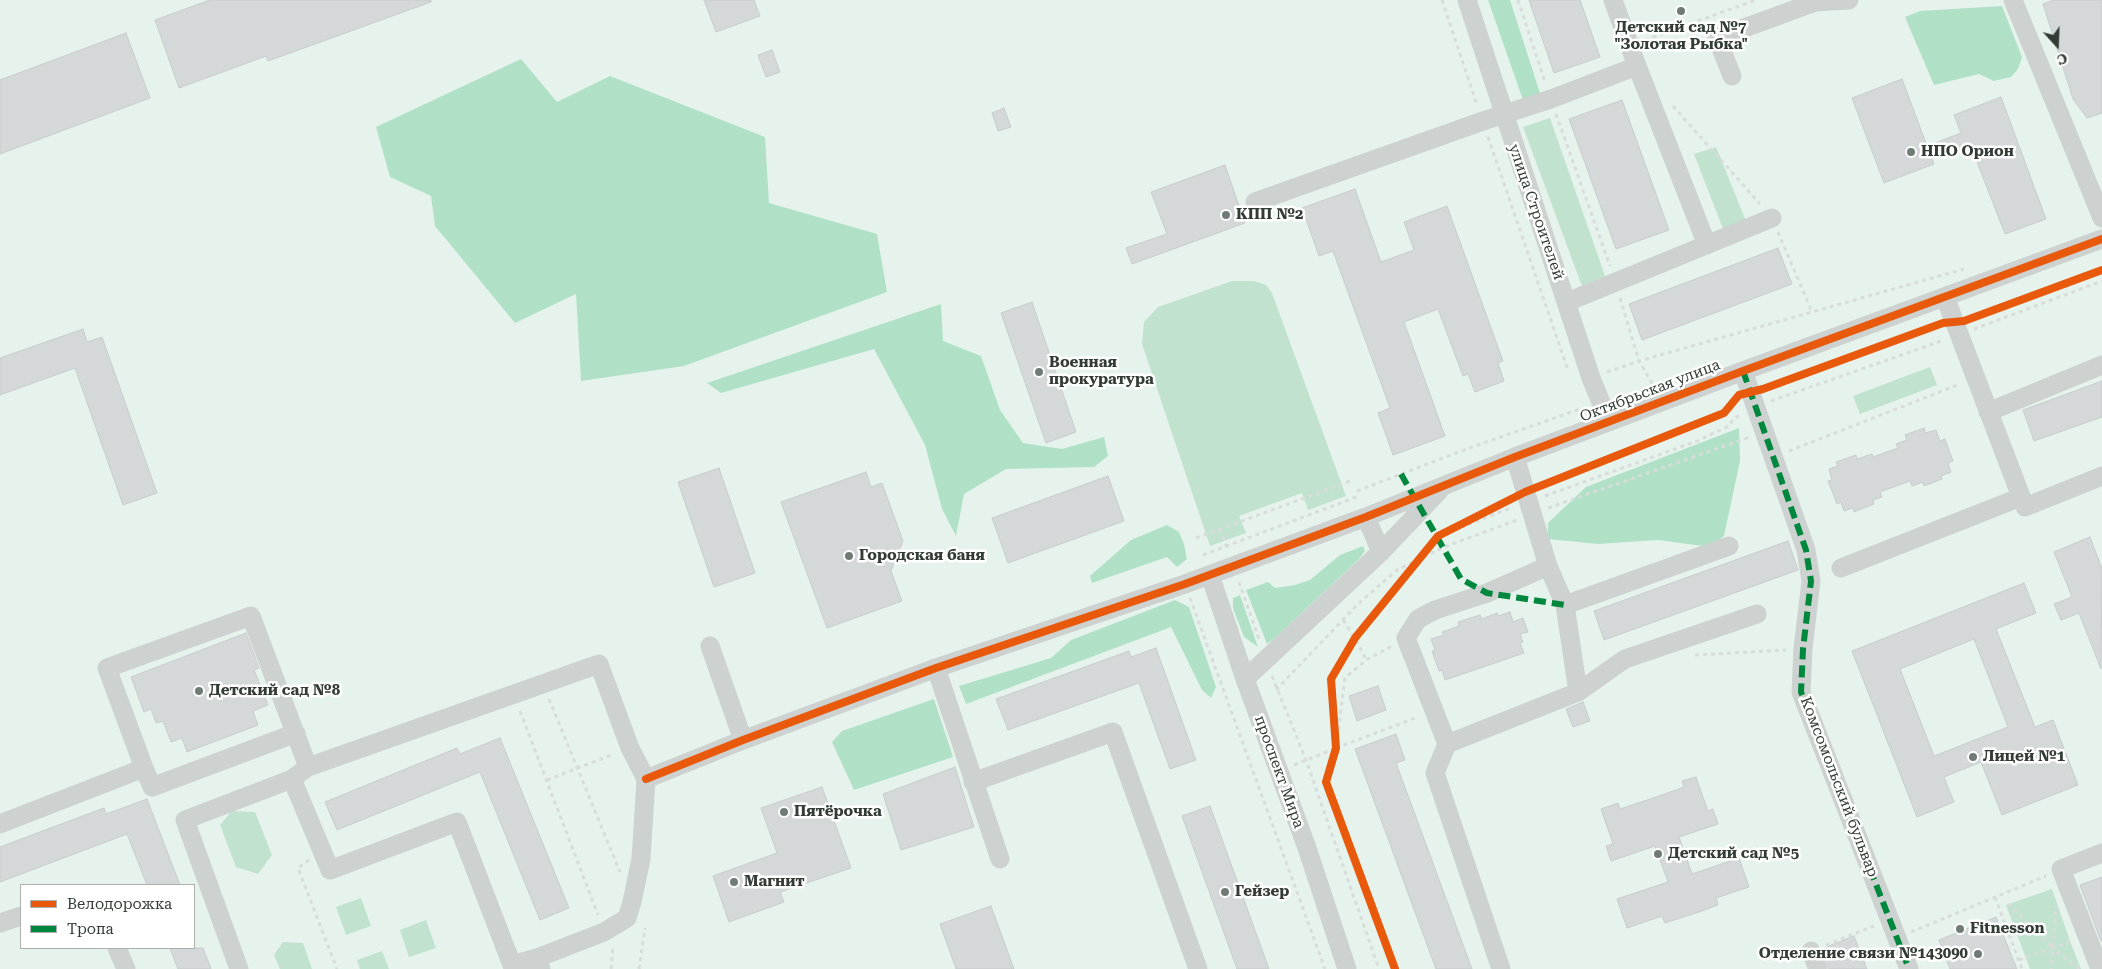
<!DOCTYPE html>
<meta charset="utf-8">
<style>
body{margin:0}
#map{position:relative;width:2102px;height:969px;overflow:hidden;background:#e6f3ec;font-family:"Roboto Serif",serif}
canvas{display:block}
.legend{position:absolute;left:20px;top:884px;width:175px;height:65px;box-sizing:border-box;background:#fff;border:1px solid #adb1ae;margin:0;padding:6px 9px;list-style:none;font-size:15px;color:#323b35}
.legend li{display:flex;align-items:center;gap:10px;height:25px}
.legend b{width:25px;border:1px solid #adb1ae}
.north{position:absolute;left:2032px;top:20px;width:50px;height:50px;-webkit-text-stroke:4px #fff;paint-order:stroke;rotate:160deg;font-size:14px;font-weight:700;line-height:20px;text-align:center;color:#323b35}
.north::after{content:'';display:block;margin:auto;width:18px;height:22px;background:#323b35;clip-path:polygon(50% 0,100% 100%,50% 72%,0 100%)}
</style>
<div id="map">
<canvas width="2102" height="969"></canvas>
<ul class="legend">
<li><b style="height:6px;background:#e8590c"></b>Велодорожка</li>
<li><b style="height:6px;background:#00873e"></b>Тропа</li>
</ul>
<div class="north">С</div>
</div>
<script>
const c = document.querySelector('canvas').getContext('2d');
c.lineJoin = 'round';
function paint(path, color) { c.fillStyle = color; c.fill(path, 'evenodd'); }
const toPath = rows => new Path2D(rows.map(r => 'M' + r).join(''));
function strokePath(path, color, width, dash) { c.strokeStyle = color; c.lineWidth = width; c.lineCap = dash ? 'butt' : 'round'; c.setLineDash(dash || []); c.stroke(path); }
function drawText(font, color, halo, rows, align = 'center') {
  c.font = font + ' "Roboto Serif",serif'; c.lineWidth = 5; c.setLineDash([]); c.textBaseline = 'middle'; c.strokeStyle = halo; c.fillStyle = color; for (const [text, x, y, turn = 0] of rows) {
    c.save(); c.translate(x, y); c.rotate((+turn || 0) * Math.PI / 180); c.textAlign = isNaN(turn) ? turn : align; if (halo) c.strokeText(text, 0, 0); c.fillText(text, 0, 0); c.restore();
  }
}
const green = toPath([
 [1550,118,1605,276,1582,286,1523,127],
 [1716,147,1746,221,1723,229,1694,154],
 [1232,281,1254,281,1266,285,1272,293,1346,496,1308,510,1302,493,1239,516,1246,533,1210,546,1142,344,1144,322,1158,307],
 [1930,367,1937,385,1860,414,1853,396],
 [232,811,255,812,272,855,258,874,236,867,220,825],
 [2052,889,2070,941,2081,969,2030,969,2006,905],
 [361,898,371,926,346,935,336,907],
 [426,920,436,948,409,957,400,930],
 [283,942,303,943,312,969,280,969,274,955],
 [382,951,389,969,360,969,357,960]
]);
const forest = toPath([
 [1488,0,1510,0,1540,93,1523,100],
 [2002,6,2022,57,2018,69,2011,77,1994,81,1979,74,1934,85,1905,17,1920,11],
 [521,59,557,102,610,76,765,137,769,203,877,234,887,292,684,366,581,381,576,294,515,323,435,226,431,196,390,177,376,127],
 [941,304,943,341,981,356,1000,410,1023,443,1062,449,1104,437,1108,456,1094,467,1006,469,964,494,956,536,942,509,925,445,874,349,721,393,707,383],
 [1739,428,1740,461,1724,536,1710,547,1658,540,1598,544,1548,539,1548,523,1586,487],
 [1167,525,1179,532,1184,544,1187,559,1177,567,1167,557,1092,583,1090,576,1131,540],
 [1363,546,1365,551,1359,559,1275,638,1267,644,1246,590,1268,582,1275,588,1295,585,1310,580,1340,555],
 [1240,595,1258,647,1244,637,1233,608,1233,598],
 [1175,600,1189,607,1216,687,1211,698,1202,690,1171,627,966,704,959,686,1051,658,1071,640],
 [934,699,953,757,854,790,832,742,842,731]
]);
const building = toPath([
 [210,0,431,0,431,2,268,61,266,56,179,88,155,20,210,0],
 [704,0,754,0,760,16,716,32,704,0],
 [1529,0,1580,0,1600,57,1554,73,1529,0],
 [2054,0,2102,0,2102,113,2087,118,2073,99,2043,4,2054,0],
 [126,33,150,98,0,154,0,80,126,33],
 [772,50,780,72,766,77,758,55,772,50],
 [1902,79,1927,146,1961,133,1954,115,2001,97,2046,219,2005,234,1970,144,1932,159,1934,164,1884,183,1852,98,1902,79],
 [1622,100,1669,230,1616,249,1569,119,1622,100],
 [1004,108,1011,127,998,131,992,113,1004,108],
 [1225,165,1245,223,1132,264,1126,248,1167,234,1151,192,1225,165],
 [1355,189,1381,262,1414,250,1404,222,1447,206,1503,361,1498,363,1504,381,1475,392,1468,374,1463,376,1438,309,1404,322,1445,436,1393,455,1378,413,1390,408,1333,251,1319,256,1302,208,1355,189],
 [1778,248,1792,284,1642,340,1629,304,1778,248],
 [1032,302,1076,432,1046,443,1001,313,1032,302],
 [83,329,87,342,102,337,157,493,123,505,75,368,0,395,0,358,83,329],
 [2102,381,2102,417,2034,441,2023,410,2102,381],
 [1924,428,1925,433,1936,430,1940,441,1945,439,1953,461,1948,463,1951,472,1941,476,1942,479,1924,486,1923,482,1912,486,1910,481,1880,492,1882,497,1873,500,1874,504,1854,512,1853,508,1844,511,1841,502,1837,504,1828,481,1832,480,1829,469,1838,466,1836,462,1856,455,1857,459,1872,454,1873,457,1898,448,1896,444,1907,440,1905,435,1924,428],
 [719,468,755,573,714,587,678,482,719,468],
 [866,472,871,487,882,483,903,541,891,571,902,601,827,628,781,502,866,472],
 [1108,476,1124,521,1008,563,992,518,1108,476],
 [2090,537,2102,569,2101,669,2079,613,2061,620,2054,604,2072,597,2054,552,2090,537],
 [1788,541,1798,570,1604,640,1594,611,1788,541],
 [2024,583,2036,613,1996,629,2035,727,2053,720,2078,785,2002,815,1981,762,1944,777,1954,802,1917,817,1852,651,2024,583],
 [1974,639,2008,727,1934,756,1900,669,1974,639],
 [1510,612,1513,622,1523,618,1528,632,1520,634,1523,642,1520,643,1524,653,1445,680,1442,670,1439,671,1432,651,1435,650,1431,639,1444,635,1442,632,1459,626,1458,622,1480,615,1482,619,1497,613,1498,616,1510,612],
 [246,633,259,668,254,670,268,705,253,711,258,725,187,752,182,738,171,742,163,721,156,723,151,709,144,712,131,677,246,633],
 [1156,648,1196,760,1170,769,1139,683,1008,730,996,699,1129,651,1131,657,1156,648],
 [1378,686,1386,710,1357,721,1349,696,1378,686],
 [1583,702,1590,721,1573,727,1566,709,1583,702],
 [1396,734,1405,760,1396,763,1472,969,1436,969,1355,749,1396,734],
 [500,738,569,908,540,920,480,772,337,830,325,802,457,748,460,754,500,738],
 [955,767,974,827,901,850,883,794,955,767],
 [1696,777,1708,811,1713,809,1718,824,1679,837,1692,874,1739,858,1749,887,1716,898,1718,905,1702,911,1665,923,1662,916,1627,928,1617,899,1668,882,1655,846,1611,861,1606,846,1613,844,1601,809,1618,803,1620,809,1662,795,1684,787,1682,781,1696,777],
 [822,787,851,868,780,892,784,902,729,922,713,876,777,853,761,808,822,787],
 [147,799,180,885,147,885,127,834,0,882,0,847,104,808,106,814,147,799],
 [1210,806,1269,969,1237,969,1182,816,1210,806],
 [2102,877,2102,941,2101,941,2080,885,2102,877],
 [991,906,1014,969,956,969,940,924,991,906],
 [1996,917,2017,969,1950,969,1939,940,1996,917],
 [1854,936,1867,969,1829,969,1822,949,1854,936],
 [170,948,203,948,211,969,178,969,170,948]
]);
const path = toPath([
 [1442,0,1477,105],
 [1518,0,1545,82],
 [1645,40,1756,0],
 [1673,106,1760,204],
 [1556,114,1610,266],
 [1488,137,1568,370],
 [1778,232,1812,312],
 [1620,298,1639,361,1655,388],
 [1974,329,2102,281],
 [1607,372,1639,361,1964,269],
 [1771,401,1944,340],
 [1789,451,1960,384],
 [1357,491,1461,451,1583,408],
 [1545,496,1697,441,1729,426,1734,418,1741,415],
 [1548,508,1750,437],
 [1219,529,1228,550],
 [1438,536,1513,507],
 [1196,538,1353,480],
 [1203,555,1359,496],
 [1239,582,1260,642],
 [1190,598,1325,969],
 [1343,620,1355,638,1366,660],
 [1695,655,1786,650],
 [1272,676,1306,760,1379,969],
 [1276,690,1358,604,1397,570,1444,547,1517,520],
 [549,699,620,872],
 [520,711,598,915],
 [1336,748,1418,717],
 [1294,765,1336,748,1345,678,1366,660,1392,646],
 [547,780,614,754],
 [309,860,298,868,337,969],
 [1995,897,2022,969],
 [2008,904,2053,948,2056,906],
 [1911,932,2046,876],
 [2070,941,2053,948,2079,969],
 [1826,945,1874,926],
 [2019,960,2053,948,2051,969],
 [611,969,613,947],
 [639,969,645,928]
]);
const minor = toPath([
 [1467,0,1591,378,1609,422],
 [1613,0,1637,66],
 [2013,0,2102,218],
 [1732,76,1717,38,1815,2,1849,0],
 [1255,202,1483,121,1551,99,1637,66,1707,245],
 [1945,297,2025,507,2102,476],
 [1567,302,1772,218],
 [1743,371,1806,550,1811,581,1803,649,1801,692,1909,969],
 [1988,412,2102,365],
 [1366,517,1381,552],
 [1841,568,2021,497],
 [1210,575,1245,679,1306,845,1347,969],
 [1565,605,1729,546],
 [710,646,743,740],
 [936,668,1000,859],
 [1245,679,1381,552,1439,491],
 [1578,692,1625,659,1757,614],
 [1447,744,1406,638,1418,619,1435,610,1487,593,1548,566],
 [144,768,152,787,296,733],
 [292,779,330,870,457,822,512,965,537,958],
 [646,779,743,740,936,668,1185,584,1366,517,1515,457,1743,371,2102,239],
 [973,782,1113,732,1198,969],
 [0,824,144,768,107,668,251,616,308,767],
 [0,923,21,916],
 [117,948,126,969],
 [1811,951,1818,969],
 [239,969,185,820,292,779,308,767,599,664,630,748,646,779,641,859,632,902,627,918,604,932,537,958,541,969],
 [1501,969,1435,773,1447,744,1578,692,1565,605,1548,566,1515,457],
 [2100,969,2061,869,2102,853]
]);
const quiet = toPath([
 [1743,371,1806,550,1811,581,1803,649,1801,692,1909,969],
 [1401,474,1461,579,1487,593,1565,605]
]);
const cycleway = toPath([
 [646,779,743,740,936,668,1185,584,1366,517,1515,457,1743,371,2102,239],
 [1395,969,1326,782,1336,748,1331,679,1355,638,1438,536,1525,492,1724,413,1739,395,1763,389,1943,323,1964,321,2102,270]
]);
const markers = [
 [1681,11,5,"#717b75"],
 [1911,152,5,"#717b75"],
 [1226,215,5,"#717b75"],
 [1039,372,5,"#717b75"],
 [849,556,5,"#717b75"],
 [199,691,5,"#717b75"],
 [1973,757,5,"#717b75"],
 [784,812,5,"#717b75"],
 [1658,854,5,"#717b75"],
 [734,882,5,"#717b75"],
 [1225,892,5,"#717b75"],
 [1960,929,5,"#717b75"],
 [1978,954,5,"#717b75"]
];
const poiNames = [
 ["Детский сад №7",1681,28,"center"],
 ["\"Золотая Рыбка\"",1681,45,"center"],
 ["НПО Орион",1921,152],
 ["КПП №2",1236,215],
 ["Военная",1049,363],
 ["прокуратура",1049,380],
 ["Городская баня",859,556],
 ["Детский сад №8",209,691],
 ["Лицей №1",1983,757],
 ["Пятёрочка",794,812],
 ["Детский сад №5",1668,854],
 ["Магнит",744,882],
 ["Гейзер",1235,892],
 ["Fitnesson",1970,929],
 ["Отделение связи №143090",1968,954,"right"]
];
const streetNames = [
 ["улица Строителей",1536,212,71],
 ["Октябрьская улица",1650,391,-21],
 ["проспект Мира",1279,772,70],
 ["Комсомольский бульвар",1839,787,69]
];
paint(green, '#c0e2cf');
paint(forest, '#b0e1c7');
paint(building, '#d4d8d8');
strokePath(building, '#c8cbcc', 1);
strokePath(path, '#d8dcda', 3, [4, 4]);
strokePath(minor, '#cdd1cf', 19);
strokePath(quiet, '#00873e', 6, [12, 6]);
strokePath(cycleway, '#e8590c', 8);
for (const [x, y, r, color] of markers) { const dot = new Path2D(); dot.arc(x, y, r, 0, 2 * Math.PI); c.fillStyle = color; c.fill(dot); strokePath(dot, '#fff', 2); }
drawText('bold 15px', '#323b35', '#fff', poiNames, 'left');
drawText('15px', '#323b35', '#fff', streetNames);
</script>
